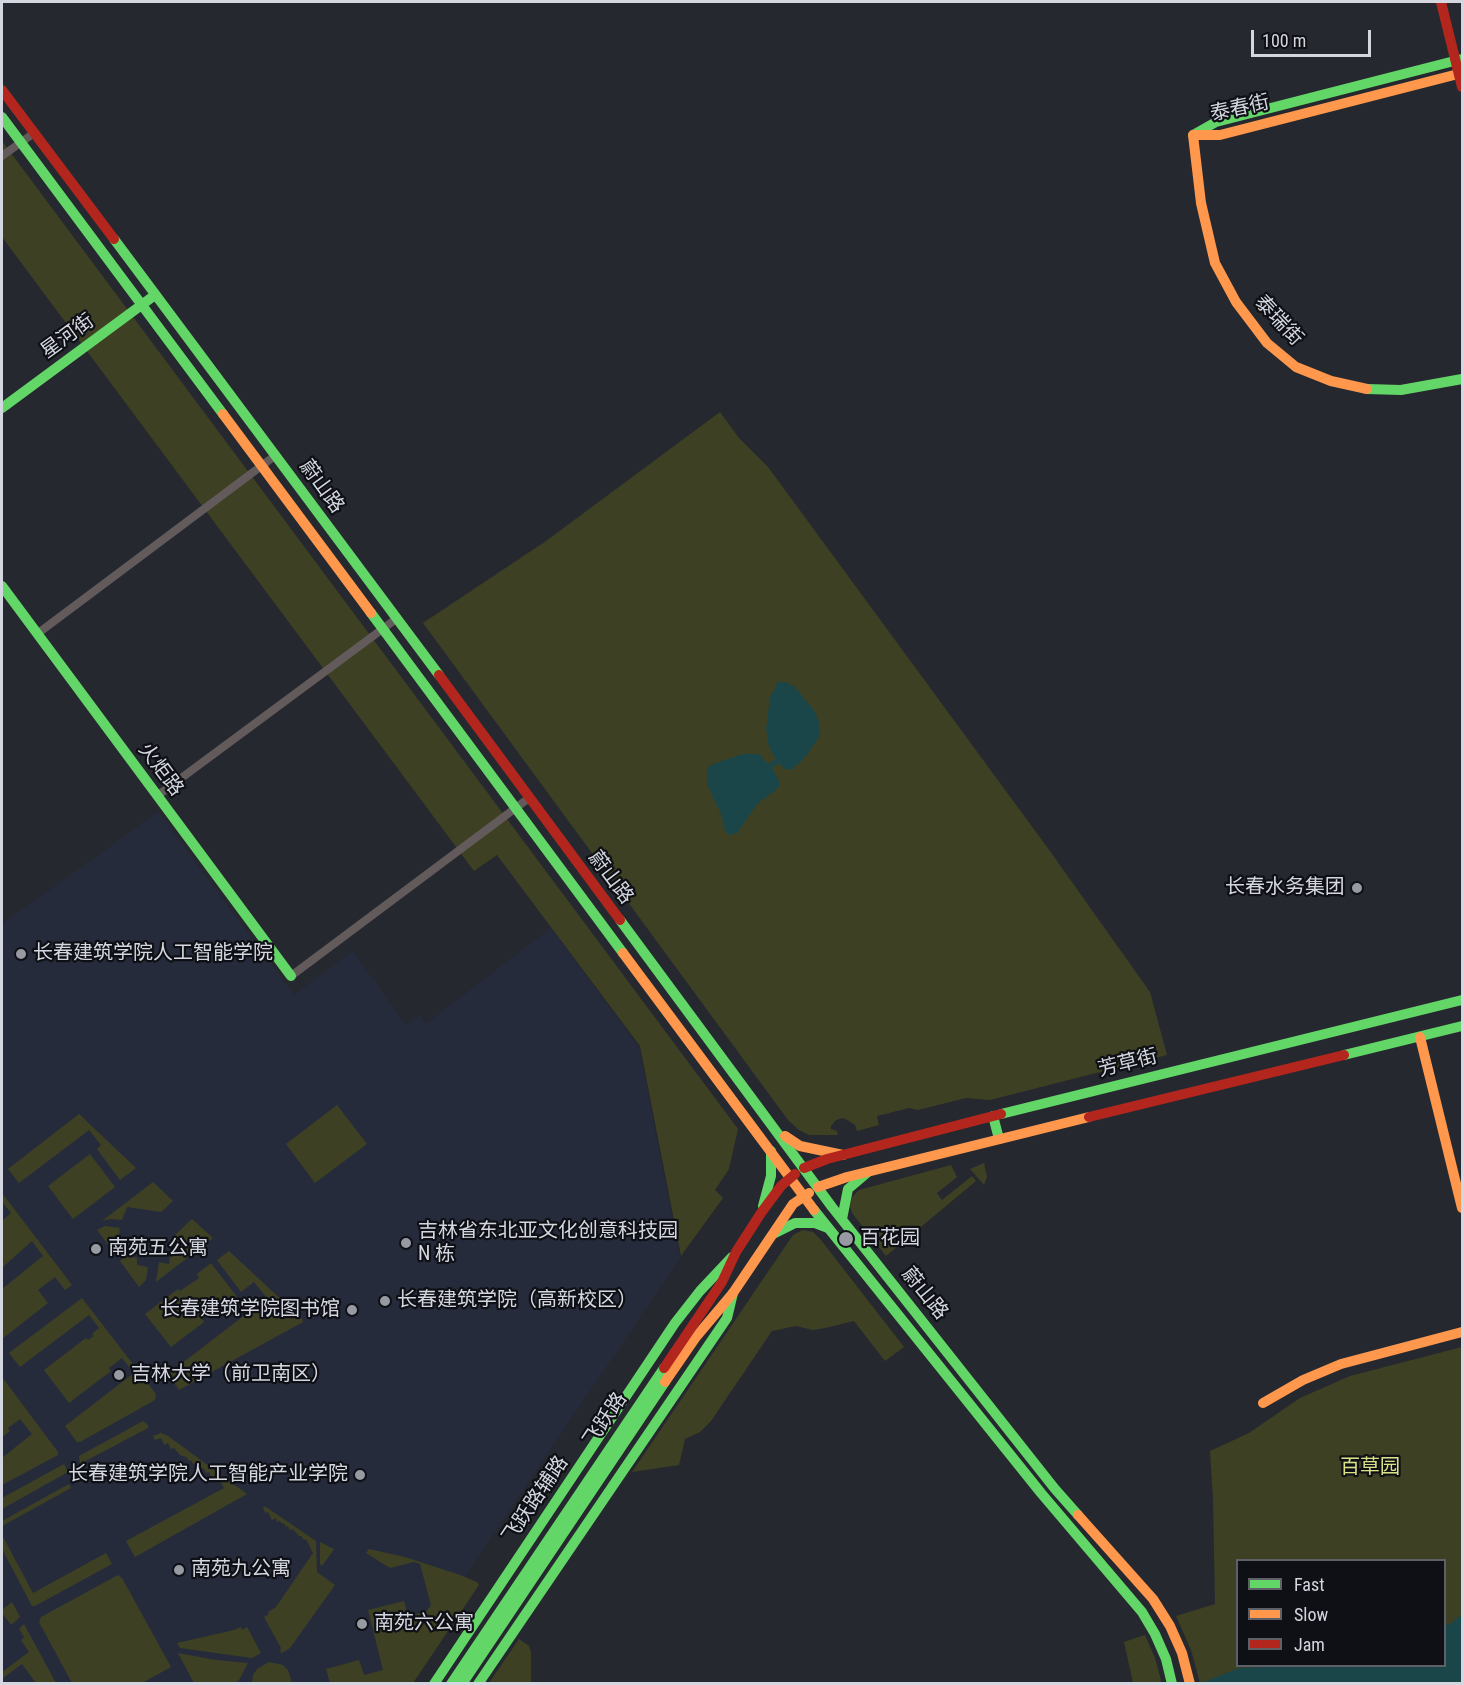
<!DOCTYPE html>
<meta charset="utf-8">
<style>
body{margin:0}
#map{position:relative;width:1464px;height:1685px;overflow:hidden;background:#26282f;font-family:"Roboto Condensed",sans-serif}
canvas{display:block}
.frame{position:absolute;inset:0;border:3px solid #d4d7e0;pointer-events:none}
.legend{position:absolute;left:1236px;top:1559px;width:210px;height:108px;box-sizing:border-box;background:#0e1015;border:2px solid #5d6066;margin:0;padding:8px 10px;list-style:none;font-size:18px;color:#d4d7e0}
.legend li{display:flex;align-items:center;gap:12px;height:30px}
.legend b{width:30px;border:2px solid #5d6066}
.scale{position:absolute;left:1251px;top:30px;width:120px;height:27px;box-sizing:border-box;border:3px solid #d4d7e0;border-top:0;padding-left:8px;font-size:18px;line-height:21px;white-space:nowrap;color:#d4d7e0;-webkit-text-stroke:4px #0e1015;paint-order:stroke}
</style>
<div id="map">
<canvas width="1464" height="1685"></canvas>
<div class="frame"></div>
<ul class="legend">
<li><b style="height:8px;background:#63d668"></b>Fast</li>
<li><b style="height:8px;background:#ff974d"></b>Slow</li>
<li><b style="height:8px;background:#b3261e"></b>Jam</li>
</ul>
<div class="scale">100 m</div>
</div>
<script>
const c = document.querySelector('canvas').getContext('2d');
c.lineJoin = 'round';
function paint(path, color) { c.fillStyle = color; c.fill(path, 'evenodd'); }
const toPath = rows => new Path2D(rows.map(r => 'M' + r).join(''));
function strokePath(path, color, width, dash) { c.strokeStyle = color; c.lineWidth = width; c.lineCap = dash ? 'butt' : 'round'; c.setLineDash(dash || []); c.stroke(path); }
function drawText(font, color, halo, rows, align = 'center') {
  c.font = font + ' "Roboto Condensed","Noto Sans SC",sans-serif'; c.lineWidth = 4.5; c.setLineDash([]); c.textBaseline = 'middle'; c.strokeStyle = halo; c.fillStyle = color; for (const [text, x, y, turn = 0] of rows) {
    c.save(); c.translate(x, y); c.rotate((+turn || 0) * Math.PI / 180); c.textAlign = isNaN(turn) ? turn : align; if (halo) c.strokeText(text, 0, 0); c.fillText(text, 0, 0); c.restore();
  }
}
const built = toPath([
 [158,812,294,995,353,951,406,1025,420,1015,426,1024,551,928,639,1047,680,1258,479,1555,395,1683,2,1683,2,924]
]);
const green = toPath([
 [2,141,738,1129,729,1169,715,1190,723,1198,681,1256,640,1046,497,855,474,871,2,237],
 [720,412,739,438,768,467,1047,847,1150,992,1167,1055,990,1100,966,1098,918,1110,909,1108,877,1116,879,1125,857,1131,855,1125,849,1121,843,1118,836,1120,831,1126,831,1129,837,1131,838,1135,809,1135,799,1130,788,1120,423,623,546,541],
 [337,1105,367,1144,315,1183,286,1144],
 [79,1114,136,1168,120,1180,97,1149,101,1145,89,1130,19,1183,8,1169],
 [90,1154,115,1187,73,1219,48,1186],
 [984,1163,987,1177,984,1185,970,1169],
 [951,1165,957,1177,937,1193,942,1200,972,1176,976,1181,886,1256,852,1213,850,1206,852,1197,859,1190],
 [153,1182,173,1201,161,1212,127,1207,122,1220,110,1219,102,1221],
 [2,1193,72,1285,65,1290,55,1277,38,1290,48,1303,2,1339,2,1289,43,1256,32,1241,2,1268,2,1221,11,1213,2,1202],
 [192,1219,213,1238,156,1282,159,1262,169,1264,174,1236],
 [105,1226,120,1228,117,1248,113,1251,97,1230],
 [803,1230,813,1232,821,1240,904,1347,885,1361,854,1321,825,1328,813,1330,796,1326,772,1331,711,1421,700,1432,685,1439,679,1465,632,1472,793,1235],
 [229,1251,302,1319,303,1322,179,1390,168,1374,267,1298,254,1282,241,1292,217,1260],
 [125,1256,137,1258,137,1265,148,1267,146,1280,139,1287,120,1261],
 [211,1263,237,1297,223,1307,220,1305,202,1319,204,1322,171,1347,145,1314,178,1289,180,1291,199,1278,197,1274],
 [82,1298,156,1394,155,1400,80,1442,77,1442,65,1426,134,1373,122,1358,109,1368,111,1371,69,1403,44,1370,86,1338,88,1340,94,1336,92,1334,99,1328,89,1315,20,1367,9,1353],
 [1462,1347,1462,1683,1200,1683,1191,1650,1176,1616,1215,1604,1213,1499,1210,1451,1249,1433,1300,1398,1350,1376],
 [1238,1560,1444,1560,1444,1666,1238,1666],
 [2,1377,58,1452,58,1455,2,1485,2,1458,32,1434,20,1419,8,1428,10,1431,2,1437],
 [143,1421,148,1425,148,1428,80,1464,79,1456],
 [161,1433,168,1436,247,1494,135,1557,126,1541,224,1488,217,1476,212,1479,209,1472,206,1473,204,1469,198,1467,195,1463,193,1464,191,1460,189,1461,186,1457,180,1455,174,1448,171,1449,168,1443,164,1445,161,1438,155,1440,153,1436],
 [64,1464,68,1472,2,1509,2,1498],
 [69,1484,71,1488,2,1526,2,1521],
 [263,1507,266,1507,316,1541,317,1572,335,1585,290,1648,282,1653,280,1652,281,1648,264,1617,269,1614,268,1612,276,1607,313,1553,306,1539,304,1540,301,1536,299,1536,293,1529,290,1530,288,1526,286,1527,284,1523,282,1524,280,1521,277,1522,276,1518,272,1520,268,1512,265,1513],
 [2,1535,33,1593,106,1553,112,1564,35,1606,32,1606,2,1549],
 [320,1542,334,1549,322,1566,320,1564],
 [369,1549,405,1557,460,1575,477,1582,479,1585,413,1683,330,1683,326,1669,359,1660,364,1675,383,1670,368,1610,404,1601,408,1616,426,1612,431,1605,420,1564,414,1562,390,1568,366,1553],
 [118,1575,122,1578,171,1667,142,1683,72,1683,39,1622,41,1617],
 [12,1602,20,1617,11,1625,2,1613,2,1610],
 [24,1624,56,1683,36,1683,22,1664,3,1678,2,1676,2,1672,29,1652,21,1640,24,1637,19,1629],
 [241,1627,242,1630,247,1627,261,1653,252,1658,180,1648,177,1643,234,1630],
 [1145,1635,1155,1658,1161,1680,1160,1683,1133,1683,1124,1642],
 [519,1639,529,1646,531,1652,531,1683,489,1683],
 [178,1653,216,1660,248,1663,239,1680,235,1683,194,1683],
 [269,1662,283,1665,288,1670,292,1683,252,1683,253,1675,257,1669]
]);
const water = toPath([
 [778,682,786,682,795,687,815,712,819,722,820,735,807,755,796,766,790,770,785,769,779,763,772,768,779,781,779,786,776,790,758,803,737,833,729,835,725,831,721,814,707,784,707,770,710,765,743,754,759,754,768,764,776,759,769,747,766,729,770,698],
 [1462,1614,1462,1683,1201,1683,1239,1668,1292,1666,1444,1666,1445,1625,1450,1624]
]);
const street = toPath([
 [2,156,34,133],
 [37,634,276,455],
 [157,796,396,619],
 [291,976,529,798]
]);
const fast = toPath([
 [2,117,223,414],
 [1193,135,1216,122,1462,59],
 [114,239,439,675],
 [1367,389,1401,390,1462,379],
 [2,408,155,295],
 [2,586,291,976],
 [371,613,623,953],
 [620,920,832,1207,1055,1489,1078,1515],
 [1344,1055,1462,1026],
 [1001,1114,1462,1000],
 [993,1116,999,1139],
 [763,1206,771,1176,771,1151],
 [814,1210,1041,1493,1142,1612,1155,1634,1166,1659,1172,1684],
 [842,1219,848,1189,868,1172],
 [775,1233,795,1223,815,1223,828,1228],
 [434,1684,675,1323,700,1291,732,1257],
 [451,1684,664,1368],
 [462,1684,665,1382],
 [478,1684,727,1318,733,1293]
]);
const slow = toPath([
 [1193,135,1201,203,1215,263,1236,302,1267,343,1296,367,1331,381,1367,389],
 [1196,135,1220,135,1462,73],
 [223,414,371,613],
 [623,953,814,1210],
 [1420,1037,1462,1208],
 [785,1136,800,1146,843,1155],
 [818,1187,847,1177,1089,1117],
 [665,1382,696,1337,733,1293,793,1204,809,1193],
 [1263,1403,1303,1380,1341,1364,1462,1332],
 [1078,1515,1153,1599,1170,1626,1182,1653,1190,1684]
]);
const jam = toPath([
 [1441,2,1462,87],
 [2,90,114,239],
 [439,675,620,920],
 [1089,1117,1344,1055],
 [804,1168,827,1159,1001,1114],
 [664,1368,722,1282,736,1252,761,1213,781,1186,795,1174]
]);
const markers = [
 [1357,888,6,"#979aa2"],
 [21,954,6,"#979aa2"],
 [846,1239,8,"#979aa2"],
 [406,1243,6,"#979aa2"],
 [96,1249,6,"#979aa2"],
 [385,1301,6,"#979aa2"],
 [352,1310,6,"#979aa2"],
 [119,1375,6,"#979aa2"],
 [360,1475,6,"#979aa2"],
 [179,1570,6,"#979aa2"],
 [362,1624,6,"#979aa2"]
];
const streetNames = [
 ["泰春街",1240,109,-12],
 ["泰瑞街",1278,321,47],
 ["星河街",68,337,-36],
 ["蔚山路",321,487,54],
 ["火炬路",160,770,53],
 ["蔚山路",610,878,53],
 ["芳草街",1128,1064,-14],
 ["蔚山路",924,1294,51],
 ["飞跃路",606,1420,-56],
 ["飞跃路辅路",536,1500,-56]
];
const poiNames = [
 ["长春水务集团",1345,888,"right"],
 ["长春建筑学院人工智能学院",33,954],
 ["吉林省东北亚文化创意科技园",418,1232],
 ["N 栋",418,1255],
 ["百花园",860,1239],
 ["南苑五公寓",108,1249],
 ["长春建筑学院（高新校区）",397,1301],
 ["长春建筑学院图书馆",340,1310,"right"],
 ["吉林大学（前卫南区）",131,1375],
 ["长春建筑学院人工智能产业学院",348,1475,"right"],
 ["南苑九公寓",191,1570],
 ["南苑六公寓",374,1624]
];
const parkNames = [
 ["百草园",1370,1468]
];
paint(built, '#262b3c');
paint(green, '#3e4023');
paint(water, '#1a4649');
strokePath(street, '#625a5b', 8);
strokePath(fast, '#63d668', 10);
strokePath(slow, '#ff974d', 10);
strokePath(jam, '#b3261e', 10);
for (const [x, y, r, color] of markers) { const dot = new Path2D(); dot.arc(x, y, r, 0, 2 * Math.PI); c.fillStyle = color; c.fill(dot); strokePath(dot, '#0e1015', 2); }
drawText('20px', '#d4d7e0', '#0e1015', streetNames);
drawText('20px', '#d4d7e0', '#0e1015', poiNames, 'left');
drawText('20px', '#dde185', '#0e1015', parkNames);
</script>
